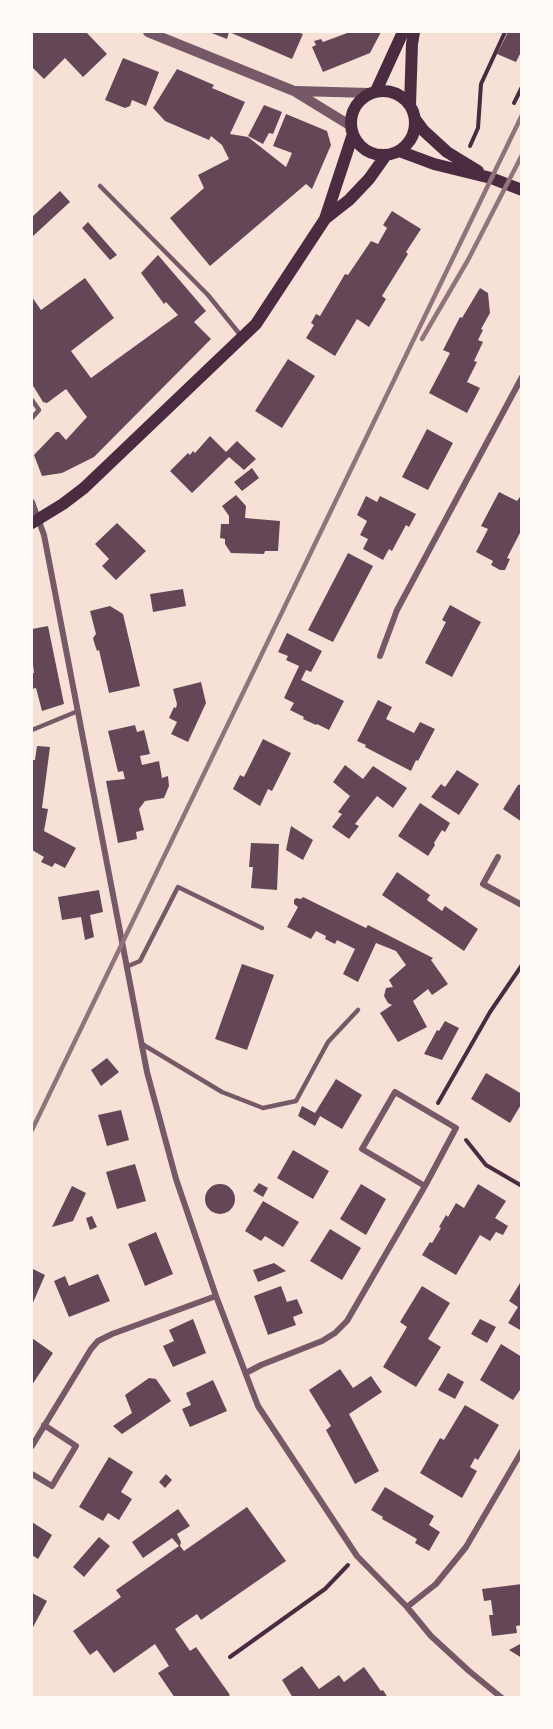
<!DOCTYPE html>
<style>
body{margin:0}
#map{position:relative;width:553px;height:1729px;overflow:hidden;background:#f7e1d7;font-family:Karla,sans-serif}
canvas{display:block}
.frame{position:absolute;inset:0;border:33px solid #fffaf5;pointer-events:none}
</style>
<div id="map">
<canvas width="553" height="1729"></canvas>
<div class="frame"></div>
</div>
<script>
const c = document.querySelector('canvas').getContext('2d');
c.lineJoin = 'round';
function paint(path, color) { c.fillStyle = color; c.fill(path, 'evenodd'); }
const toPath = rows => new Path2D(rows.map(r => 'M' + r).join(''));
function strokePath(path, color, width, dash) { c.strokeStyle = color; c.lineWidth = width; c.lineCap = dash ? 'butt' : 'round'; c.setLineDash(dash || []); c.stroke(path); }
const building = toPath([
 [32,32,77,32,78,33,86,32,107,54,83,77,65,58,44,79,32,67],
 [209,32,297,32,303,34,292,59,229,32,227,39],
 [350,32,381,32,370,53,323,72,312,47,316,45,314,41,321,39,323,42],
 [508,32,522,32,522,50,516,62,497,54],
 [123,58,159,72,146,106,132,100,130,106,125,108,105,100],
 [177,69,214,85,212,88,245,102,230,134,248,137,286,167,292,153,273,146,286,114,327,131,331,145,312,189,306,184,210,266,170,218,204,188,198,175,229,159,222,145,211,136,209,140,165,121,153,108],
 [264,105,282,112,273,134,269,133,263,144,248,136],
 [60,191,70,202,32,237,32,217],
 [392,211,421,229,406,252,408,254,382,296,386,299,369,327,357,319,335,356,306,338,314,325,311,323,316,314,320,316,345,274,348,275,371,241,378,244,387,228,383,225],
 [88,222,117,255,110,260,82,228],
 [158,255,206,311,194,322,211,339,94,457,62,473,42,476,34,455,56,432,59,432,66,440,87,417,66,389,47,403,43,402,32,384,32,297,41,310,85,278,114,318,71,351,91,378,178,315,166,302,164,304,141,273],
 [480,288,488,293,490,313,481,329,483,330,478,340,483,342,474,361,477,362,467,382,480,388,467,413,429,393,450,353,443,350,460,317,462,318],
 [288,359,315,376,282,428,255,411],
 [427,429,453,443,428,490,402,477],
 [210,436,226,452,237,441,256,459,244,470,229,457,192,493,170,471,188,453,190,455,193,451,195,453],
 [252,468,259,478,242,491,234,482],
 [499,492,517,501,522,494,522,529,507,558,510,559,505,570,500,570,491,565,493,561,476,552,488,529,481,526],
 [236,495,246,506,245,518,280,521,278,551,265,551,264,554,231,553,225,544,225,539,220,538,221,524,229,524,229,516,222,506],
 [366,496,377,502,380,496,416,514,409,527,406,525,392,551,389,549,383,560,363,549,368,539,360,535,367,521,357,515],
 [117,523,146,551,116,580,102,566,109,559,95,544],
 [348,553,373,566,333,642,308,630],
 [183,589,186,606,153,612,150,594],
 [450,605,481,622,452,677,425,663,446,622,442,620],
 [110,606,123,614,140,686,109,693,99,650,97,651,94,642,93,638,96,634,90,611],
 [48,626,64,704,42,711,36,688,32,689,32,673,34,673,33,665,32,665,32,629],
 [287,633,322,651,311,672,306,670,301,680,344,701,329,730,317,724,316,725,303,719,304,717,290,710,294,703,284,698,299,666,286,660,288,656,278,652],
 [201,682,206,703,188,742,171,734,177,722,169,718,174,707,176,708,177,704,173,689],
 [378,700,392,707,386,719,414,733,420,722,435,729,418,761,416,760,411,771,365,747,366,745,357,741],
 [135,725,137,732,144,730,150,754,140,756,142,765,159,761,162,778,168,776,169,786,164,798,145,801,139,809,144,830,136,832,137,839,118,843,106,781,125,779,123,771,118,772,108,731],
 [263,739,291,753,272,791,268,789,260,806,233,789,240,775,244,777],
 [37,746,50,747,42,808,48,809,44,831,76,848,65,868,55,863,52,867,41,862,44,857,32,850,32,760,35,760],
 [345,765,363,779,373,766,407,788,393,808,377,796,355,824,359,826,349,839,332,827,342,814,338,812,350,796,333,782],
 [457,770,479,784,459,815,431,797,441,784,445,787],
 [522,784,522,822,503,809,518,785],
 [420,803,450,823,445,832,442,830,434,843,435,845,428,856,398,836],
 [291,826,313,840,303,860,286,850],
 [251,843,279,844,277,890,251,888,253,867,249,867],
 [397,872,430,895,427,900,442,911,445,906,478,929,464,951,382,895],
 [99,890,103,912,90,915,94,937,85,940,81,917,62,920,58,897],
 [303,897,366,928,368,925,433,958,431,960,448,984,432,995,428,989,413,1001,427,1027,398,1042,380,1013,392,1005,388,1003,384,996,386,988,393,987,389,980,406,965,396,951,376,943,358,982,343,974,355,949,337,940,335,944,325,939,326,936,316,931,311,939,287,927,298,907,294,904,294,900,296,898,301,899],
 [242,964,274,975,247,1050,215,1039],
 [445,1021,459,1028,442,1060,424,1054,437,1030,439,1031],
 [107,1058,119,1072,101,1086,91,1070],
 [486,1073,522,1094,522,1103,510,1123,471,1099],
 [336,1079,362,1095,342,1129,320,1116,315,1126,298,1116,302,1106,315,1113],
 [121,1110,129,1140,107,1146,98,1115],
 [293,1150,329,1171,313,1199,277,1178],
 [135,1164,146,1201,117,1209,106,1172],
 [259,1183,268,1188,263,1197,253,1191],
 [361,1184,386,1199,366,1235,340,1219],
 [478,1184,506,1201,495,1218,508,1226,503,1235,496,1232,490,1241,480,1235,456,1275,422,1255,430,1242,432,1243,441,1228,439,1227,446,1215,448,1217,456,1203,464,1208],
 '205 1199a15 15 0 1 1 30 0a15 15 0 1 1-30 0Z',
 [72,1186,86,1193,73,1221,52,1227],
 [263,1201,299,1222,283,1247,265,1236,261,1241,245,1231],
 [92,1216,97,1227,90,1230,86,1218],
 [330,1229,361,1248,342,1280,310,1261],
 [156,1232,173,1274,145,1286,128,1244],
 [274,1263,286,1271,258,1282,253,1270],
 [33,1269,45,1275,32,1305,32,1271],
 [98,1274,110,1301,69,1317,54,1281,65,1276,69,1286],
 [520,1283,522,1284,522,1331,508,1323,518,1307,509,1301],
 [281,1286,287,1302,297,1299,303,1313,293,1317,296,1325,268,1335,254,1296],
 [422,1286,450,1303,428,1339,441,1347,416,1387,383,1367,407,1327,400,1322],
 [193,1319,206,1353,173,1367,163,1346,174,1341,169,1330],
 [480,1319,496,1327,487,1343,471,1334],
 [32,1338,53,1353,32,1385],
 [501,1344,522,1357,522,1387,513,1400,480,1380],
 [340,1369,353,1388,371,1376,382,1392,349,1414,379,1471,355,1484,326,1430,331,1426,309,1390],
 [448,1373,464,1382,455,1399,438,1390],
 [149,1378,156,1379,171,1401,122,1434,113,1426,132,1413,125,1395],
 [213,1380,227,1411,190,1427,182,1409,191,1405,186,1393],
 [465,1405,499,1425,478,1460,475,1458,470,1467,477,1471,462,1498,420,1473,440,1438,444,1440],
 [109,1457,133,1472,121,1492,132,1499,119,1520,108,1513,103,1521,79,1507],
 [166,1474,172,1480,165,1488,159,1482],
 [385,1487,434,1516,429,1525,440,1532,429,1551,415,1543,417,1539,382,1519,383,1517,371,1510],
 [247,1507,286,1561,201,1620,197,1614,175,1629,190,1651,196,1647,230,1695,226,1698,175,1698,158,1673,169,1666,155,1644,114,1673,97,1650,90,1655,73,1631,121,1597,116,1590,179,1546,172,1538,143,1558,132,1542,178,1509,190,1526,177,1534,181,1542,180,1546,184,1551],
 [32,1522,52,1535,38,1559,32,1555],
 [99,1537,110,1546,84,1577,73,1567],
 [522,1584,522,1625,516,1626,517,1633,492,1636,489,1615,493,1615,491,1600,484,1601,482,1589],
 [32,1593,47,1601,32,1629],
 [522,1643,522,1658,509,1650],
 [302,1666,319,1689,339,1675,344,1682,364,1667,381,1691,383,1690,388,1698,293,1698,282,1680]
]);
const path = toPath([
 [514,103,522,87],
 [470,146,478,128,481,84,505,32],
 [438,1103,490,1012,522,965],
 [466,1140,486,1165,522,1186],
 [230,1657,325,1589,348,1565]
]);
const service = toPath([
 [100,186,208,295,242,337],
 [32,400,39,410,32,418],
 [32,730,78,711],
 [126,967,140,961,178,887,262,928],
 [142,1044,222,1092,263,1108,296,1101,328,1042,358,1010]
]);
const minor = toPath([
 [32,502,44,535,49,561,147,1072,176,1179,216,1296,258,1406,357,1556,407,1607,431,1636,469,1671,502,1698],
 [380,656,397,610,522,377],
 [498,857,483,884,522,905],
 [246,1373,261,1365,322,1341,335,1333,347,1321,425,1186,456,1128,395,1092,362,1149,425,1186],
 [32,1446,91,1349,98,1341,112,1334,216,1296],
 [32,1474,52,1486,76,1446,44,1425],
 [407,1607,436,1584,466,1547,522,1451]
]);
const tertiary = toPath([
 [148,32,294,91,351,126],
 [297,91,369,93]
]);
const secondary = toPath([
 '351 123a32 32 0 1 1 64 0a32 32 0 1 1-64 0Z',
 [376,91,403,32],
 [410,105,412,44,414,32],
 [415,119,424,131,447,152,478,171],
 [399,151,434,164,491,178,522,190],
 [326,218,349,200,369,179,386,155],
 [32,523,63,504,84,488,256,324,325,219,353,134]
]);
const rail = toPath([
 [422,339,468,260,522,155],
 [32,1130,522,115]
]);
paint(building, '#644757');
strokePath(path, '#4a2c40', 4);
strokePath(service, '#755966', 4.5);
strokePath(minor, '#755966', 6);
strokePath(tertiary, '#755966', 10);
strokePath(secondary, '#4a2c40', 12);
strokePath(rail, '#8f747c', 4.5);
</script>
